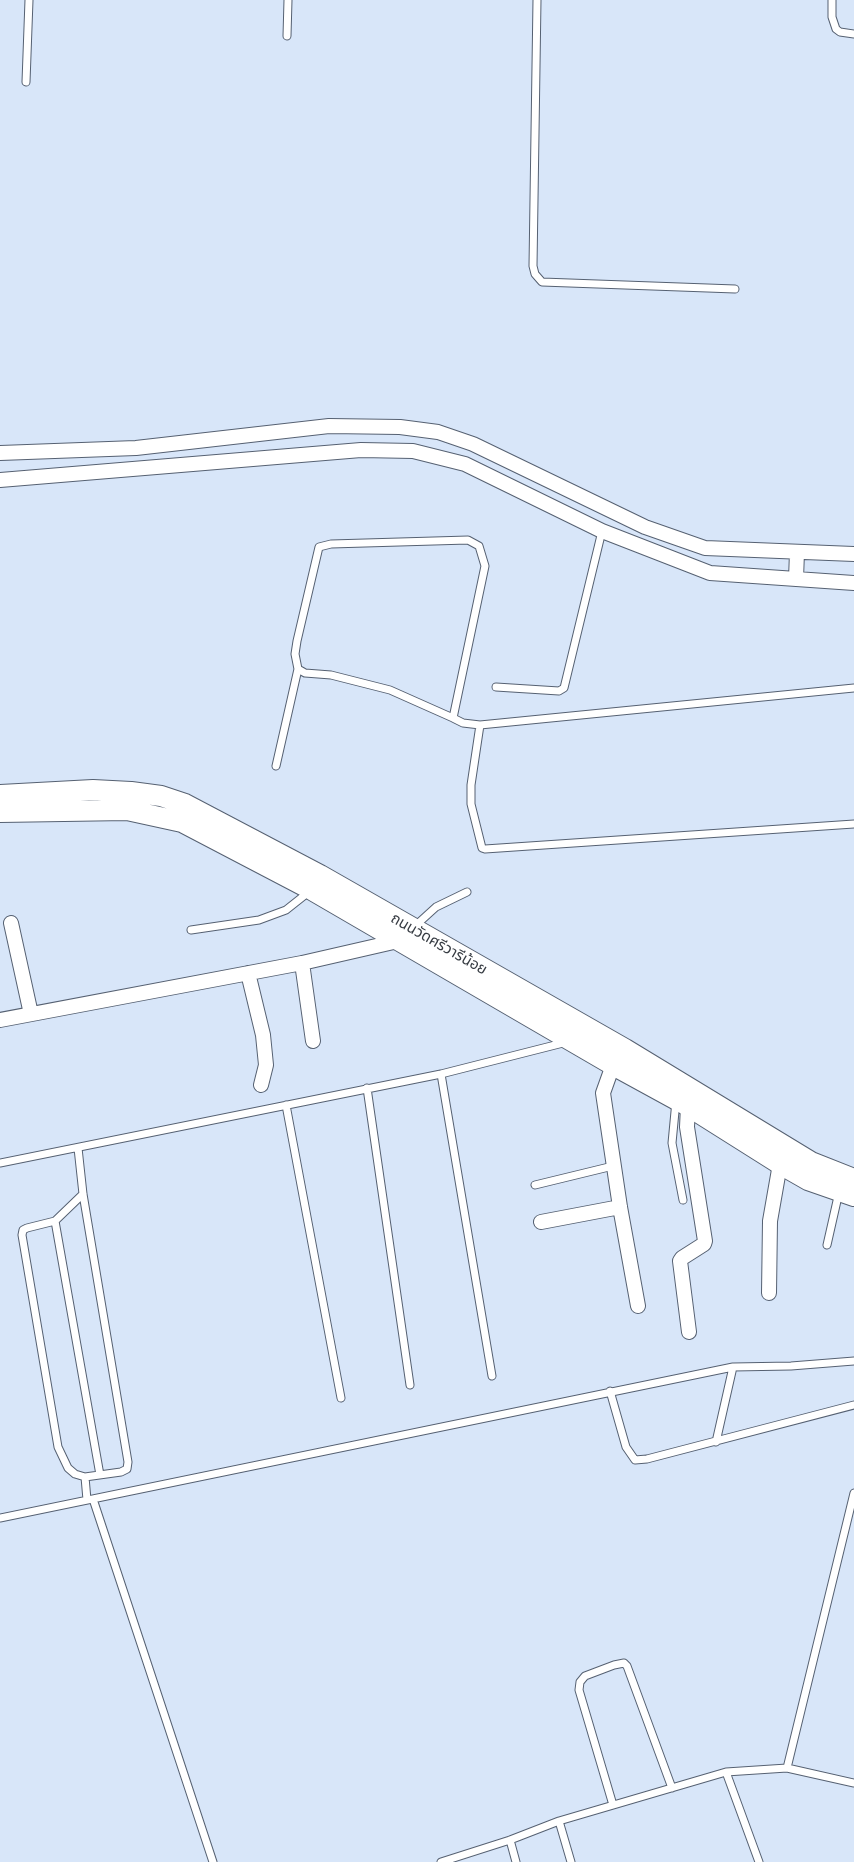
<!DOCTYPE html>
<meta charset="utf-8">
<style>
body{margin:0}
canvas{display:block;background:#d8e6f9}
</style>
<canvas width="854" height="1862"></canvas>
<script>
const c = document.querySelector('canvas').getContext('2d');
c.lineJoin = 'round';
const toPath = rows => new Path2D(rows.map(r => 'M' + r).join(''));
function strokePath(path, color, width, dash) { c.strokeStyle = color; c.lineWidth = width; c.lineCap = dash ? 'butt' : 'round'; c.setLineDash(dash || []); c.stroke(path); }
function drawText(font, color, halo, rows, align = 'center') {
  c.font = font + ' "Public Sans","Noto Sans Thai",sans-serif'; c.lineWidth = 5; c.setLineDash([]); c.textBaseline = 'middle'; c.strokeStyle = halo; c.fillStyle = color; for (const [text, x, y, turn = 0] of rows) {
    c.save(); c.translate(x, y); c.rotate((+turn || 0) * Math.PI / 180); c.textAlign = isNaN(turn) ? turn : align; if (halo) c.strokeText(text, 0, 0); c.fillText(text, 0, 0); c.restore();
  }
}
const service = toPath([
 [537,0,533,266,535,274,542,282,735,289],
 [832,0,832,17,836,29,840,32,854,34],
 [287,36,288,0],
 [26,82,29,0],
 [496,687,559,691,564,688,602,531],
 [453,718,463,723,480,725,854,688],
 [480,725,471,785,471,804,482,848,485,849,854,824],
 [276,766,298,669,295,654,297,641,319,547,331,544,468,540,479,546,485,566,453,718,390,690,331,675,305,673,298,669],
 [414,927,436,907,467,892],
 [191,930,259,920,286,910,310,891],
 [441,1074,492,1376],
 [367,1088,410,1385],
 [676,1101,672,1143,683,1200],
 [286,1105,341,1398],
 [78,1148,83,1194],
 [0,1163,441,1074,567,1042],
 [535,1185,613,1166],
 [83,1194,128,1462,127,1469,121,1472,85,1477,75,1474,68,1468,58,1447,22,1235,23,1230,27,1228,55,1221,83,1194],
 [55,1221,100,1475],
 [827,1245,839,1192],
 [610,1391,626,1447,635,1460,647,1459,854,1405],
 [716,1442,733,1367],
 [85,1477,87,1500],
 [93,1499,213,1862],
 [0,1518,733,1367,791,1366,854,1361],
 [787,1768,854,1493],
 [726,1772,759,1862],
 [613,1805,579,1690,580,1682,585,1676,614,1665,624,1663,627,1666,672,1788],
 [559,1821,571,1862],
 [510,1840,516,1862],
 [441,1862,510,1840,559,1821,726,1772,787,1768,854,1783]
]);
const minor = toPath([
 [0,453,136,448,329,426,400,427,438,432,473,444,645,527,705,548,854,554],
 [0,480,361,450,413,451,465,464,602,531,710,573,854,583],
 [796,579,797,552],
 [11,923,31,1014],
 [302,963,313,1041],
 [248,973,263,1035,266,1065,261,1085],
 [0,1020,302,963,398,941],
 [613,1065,603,1093,620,1207,638,1306],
 [688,1106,687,1127,705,1241,704,1244,682,1258,680,1261,689,1332],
 [541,1222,620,1207],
 [769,1293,770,1221,780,1164]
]);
const secondary = toPath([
 [0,795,93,790,131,792,161,796,185,804,320,875,625,1049,811,1162,854,1179],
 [0,812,127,810,182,822,312,890,613,1065,688,1106,780,1164,808,1180,854,1196]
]);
const streetNames = [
 ["ถนนวัดศรีวารีน้อย",439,944,30]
];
strokePath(service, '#566172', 9);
strokePath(minor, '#566172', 16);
strokePath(secondary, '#566172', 22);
strokePath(service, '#fff', 7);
strokePath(minor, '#fff', 14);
strokePath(secondary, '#fff', 20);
drawText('15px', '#373c43', '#fff', streetNames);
</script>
